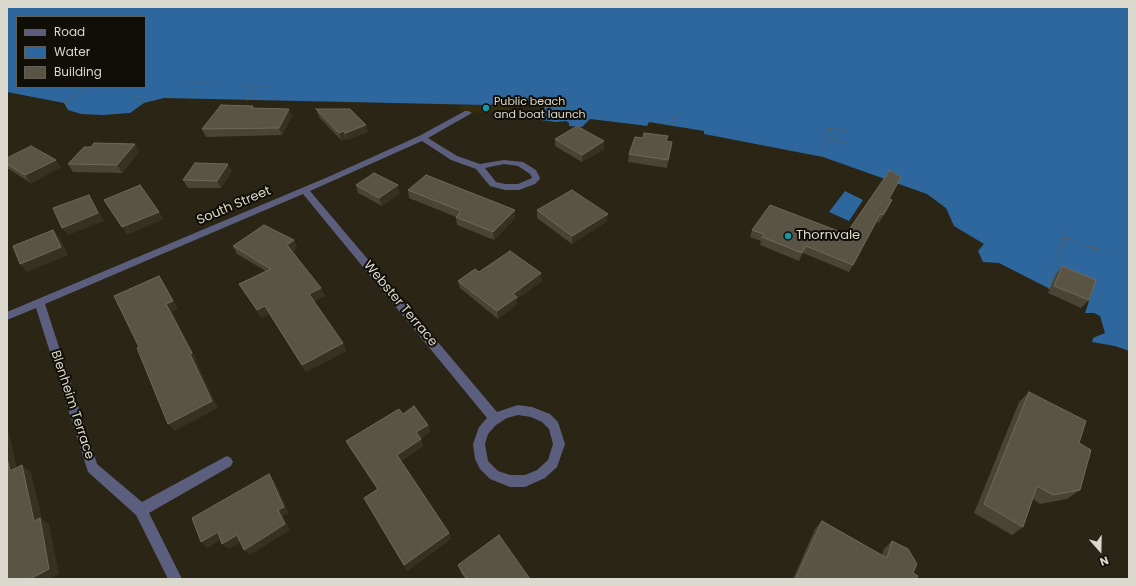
<!DOCTYPE html>
<style>
body{margin:0}
#map{position:relative;width:1136px;height:586px;overflow:hidden;background:#2a2515;font-family:Poppins,sans-serif}
canvas{display:block}
.frame{position:absolute;inset:0;border:8px solid #dbd8ce;pointer-events:none}
.legend{position:absolute;left:16px;top:16px;width:130px;height:72px;box-sizing:border-box;background:#100e07;border:1px solid #615f57;margin:0;padding:5px 7px;list-style:none;font-size:12px;color:#dbd8ce}
.legend li{display:flex;align-items:center;gap:8px;height:20px}
.legend b{width:20px;border:1px solid #615f57}
.north{position:absolute;left:1080px;top:530px;width:40px;height:40px;-webkit-text-stroke:3px #100e07;paint-order:stroke;rotate:160deg;font-size:11px;font-weight:700;line-height:16px;text-align:center;color:#dbd8ce}
.north::after{content:'';display:block;margin:auto;width:14px;height:18px;background:#dbd8ce;clip-path:polygon(50% 0,100% 100%,50% 72%,0 100%)}
</style>
<div id="map">
<canvas width="1136" height="586"></canvas>
<div class="frame"></div>
<ul class="legend">
<li><b style="height:5px;background:#5b5f7d"></b>Road</li>
<li><b style="height:11px;background:#2d679d"></b>Water</li>
<li><b style="height:11px;background:#5a5445"></b>Building</li>
</ul>
<div class="north">N</div>
</div>
<script>
const c = document.querySelector('canvas').getContext('2d');
c.lineJoin = 'round';
function paint(path, color) { c.fillStyle = color; c.fill(path, 'evenodd'); }
const toPath = rows => new Path2D(rows.map(r => 'M' + r).join(''));
function strokePath(path, color, width, dash) { c.strokeStyle = color; c.lineWidth = width; c.lineCap = dash ? 'butt' : 'round'; c.setLineDash(dash || []); c.stroke(path); }
function drawText(font, color, halo, rows, align = 'center') {
  c.font = font + ' Poppins,sans-serif'; c.lineWidth = 4; c.setLineDash([]); c.textBaseline = 'middle'; c.strokeStyle = halo; c.fillStyle = color; for (const [text, x, y, turn = 0] of rows) {
    c.save(); c.translate(x, y); c.rotate((+turn || 0) * Math.PI / 180); c.textAlign = isNaN(turn) ? turn : align; if (halo) c.strokeText(text, 0, 0); c.fillText(text, 0, 0); c.restore();
  }
}
const sand = toPath([
 [461,105,514,105,506,112,468,113,459,109]
]);
const water = toPath([
 [7,7,1129,7,1129,351,1115,346,1092,342,1093,338,1105,333,1100,316,1094,313,1085,313,1093,289,1059,274,1052,290,999,263,983,262,978,251,984,244,954,226,946,208,927,194,823,157,704,134,704,131,649,122,647,126,640,125,590,119,582,127,569,126,569,123,566,121,556,122,533,119,549,103,550,98,544,96,526,103,485,105,164,98,144,103,130,113,103,115,81,114,68,110,64,103,7,92],
 [17,17,145,17,145,87,17,87],
 [845,191,863,200,849,221,829,212]
]);
const pathFar2 = toPath([
 [7,77,17,71],
 [190,82,217,84],
 [244,86,269,87],
 [19,93,27,87],
 [134,97,142,102],
 [190,99,203,83],
 [247,101,257,87],
 [66,102,89,87],
 [313,102,322,89],
 [556,102,570,95]
]);
const pathFar1 = toPath([
 [141,101,144,103],
 [64,103,67,101],
 [546,107,558,101],
 [673,126,674,116],
 [825,138,846,143],
 [823,157,828,128,849,132]
]);
const path = toPath([
 [1049,289,1064,237,1113,255]
]);
const minor = toPath([
 [465,111,468,111,472,113,428,138,457,156,480,164,504,160,523,162,536,170,540,178,539,180,535,184,519,190,505,190,490,186,476,169,451,160,422,141,310,191,497,412,518,405,532,407,550,414,558,422,565,444,557,467,545,478,525,487,510,487,490,479,480,469,475,459,473,444,479,427,487,418,303,194,45,304,97,464,142,502,223,458,227,456,231,458,233,462,231,466,149,513,182,579,168,579,136,515,88,472,36,308,7,320,7,312,328,177,419,136,465,111],
 [504,164,518,166,530,174,532,178,518,184,505,184,496,182,485,168,504,164],
 [518,415,531,417,542,422,549,429,553,444,548,460,537,470,525,475,510,475,498,471,488,461,485,444,488,434,496,425,507,418,518,415]
]);
const wall = toPath([
 [253,106,254,108,292,116,282,135,206,137,202,129],
 [316,109,368,132,347,140,346,139,341,140,319,117],
 [555,139,604,141,604,149,582,162,555,146],
 [667,142,671,150,667,168,628,162,629,154],
 [135,144,139,152,122,173,73,172,68,164,91,147],
 [7,158,61,167,31,183,7,168],
 [232,171,221,188,188,188,183,180],
 [897,184,889,199,892,200,889,208,879,223,877,222,849,272,803,253,799,261,760,245,761,241,750,237,752,230,846,234],
 [356,185,400,193,382,206,358,193],
 [408,190,515,210,515,218,494,240,457,225,456,217,409,198],
 [537,210,607,221,572,244,537,218],
 [294,240,297,248,292,252,325,296,314,301,343,343,346,351,306,372,269,314,262,318,244,291,239,284,266,271,237,254,233,246],
 [1062,266,1089,300,1081,308,1048,293,1056,274],
 [479,272,542,281,517,299,517,304,498,319,460,288,458,281],
 [1029,392,1079,443,1080,490,1067,499,1040,504,1033,499,1023,527,1012,535,974,513,1019,402],
 [403,414,428,425,430,432,421,438,423,446,401,461,449,533,451,539,407,571,364,498,377,489,350,448,346,441],
 [822,521,882,555,884,549,892,541,916,579,793,579,815,529],
 [458,565,530,579,465,579,461,573]
]);
const shadedWall = toPath([
 [289,109,292,116,282,135,279,128],
 [366,125,368,132,347,140,345,133],
 [343,131,346,139,341,140,339,133],
 [604,141,604,149,582,162,582,155],
 [672,142,671,150,667,168,668,160],
 [135,144,139,152,122,173,117,165],
 [56,160,61,167,31,183,25,175],
 [228,164,232,171,221,188,217,181],
 [398,185,400,193,382,206,379,198],
 [89,195,94,203,104,221,68,235,62,228],
 [892,200,889,208,879,223,883,215],
 [515,210,515,218,494,240,493,232],
 [159,212,164,219,127,235,122,227],
 [608,214,607,221,572,244,572,236],
 [880,214,877,222,849,272,853,265],
 [53,230,60,238,68,255,27,272,20,264],
 [294,240,297,248,291,253,287,245],
 [806,246,803,253,799,261,802,253],
 [541,273,542,281,517,299,517,304,498,319,497,311,513,294],
 [159,276,165,284,178,309,172,312,197,361,196,361,218,408,175,431,168,424,166,304],
 [321,288,325,296,313,302,309,294],
 [265,306,269,314,262,318,257,310],
 [343,343,346,351,306,372,302,365],
 [428,425,430,432,419,439,416,432],
 [7,430,9,432,19,478,10,471,7,458],
 [421,439,423,446,400,461,397,455],
 [22,465,31,472,42,519,49,524,59,574,50,579,30,579,34,521],
 [269,474,274,480,289,513,283,516,290,530,250,555,244,550,278,510],
 [218,532,224,538,207,548,201,542],
 [449,533,451,539,407,571,404,565],
 [237,535,243,541,229,549,222,544]
]);
const building = toPath([
 [221,105,253,106,251,108,289,109,279,128,202,129,221,105],
 [316,109,350,109,366,125,345,133,343,131,339,133,316,109],
 [577,126,604,141,582,155,555,139,577,126],
 [644,133,668,136,666,141,672,142,668,160,629,154,635,137,643,138,644,133],
 [94,143,135,144,117,165,68,164,84,147,91,147,94,143],
 [31,146,56,160,25,175,7,164,7,158,31,146],
 [195,163,228,164,217,181,183,180,195,163],
 [890,170,901,177,889,199,892,200,883,215,880,214,853,265,806,246,802,253,762,237,764,234,752,230,770,205,846,234,890,170],
 [374,173,398,185,379,198,356,185,374,173],
 [426,175,515,210,493,232,456,217,461,211,408,190,426,175],
 [140,185,159,212,122,227,104,200,140,185],
 [572,190,608,214,572,236,537,210,572,190],
 [89,195,98,213,62,228,53,208,89,195],
 [264,225,294,240,287,245,321,288,309,294,343,343,302,365,265,306,257,310,239,284,271,269,233,246,264,225],
 [53,230,61,247,20,264,13,246,53,230],
 [510,251,541,273,513,294,517,297,497,311,458,281,475,269,479,272,510,251],
 [1062,266,1096,280,1089,300,1054,286,1062,266],
 [159,276,173,301,166,304,192,353,190,354,212,401,168,424,137,348,139,347,114,296,159,276],
 [1029,392,1086,421,1079,443,1091,450,1080,490,1053,495,1037,486,1023,527,984,504,1029,392],
 [414,406,428,425,416,432,421,439,397,455,449,533,404,565,364,498,378,489,346,441,399,409,403,414,414,406],
 [7,458,10,471,22,465,34,521,40,518,49,569,30,579,7,579,7,458],
 [269,474,284,507,278,510,285,524,244,550,237,535,222,544,218,532,201,542,192,518,269,474],
 [822,521,887,558,892,541,908,549,917,564,913,573,918,576,916,579,798,579,796,578,822,521],
 [499,535,530,579,467,579,458,565,499,535]
]);
const markers = [
 [486,108,4,"#0f9aa8"],
 [788,236,4,"#0f9aa8"]
];
const farPoinames = [
 ["Public beach",494,102],
 ["and boat launch",494,115]
];
const streetNames = [
 ["South Street",234,206,-23],
 ["Webster Terrace",400,304,50],
 ["Blenheim Terrace",72,405,72]
];
const poiNames = [
 ["Thornvale",796,236]
];
paint(sand, '#342c0b');
paint(water, '#2d679d');
strokePath(pathFar2, '#605c4e', 1.5, [0.5, 2]);
strokePath(pathFar1, '#605c4e', 2, [1, 2.5]);
strokePath(path, '#605c4e', 2.5, [1, 3]);
paint(minor, '#5b5f7d');
paint(wall, '#4a4435');
paint(shadedWall, '#373121');
paint(building, '#5a5445');
strokePath(building, '#6e695a', 1);
for (const [x, y, r, color] of markers) { const dot = new Path2D(); dot.arc(x, y, r, 0, 2 * Math.PI); c.fillStyle = color; c.fill(dot); strokePath(dot, '#100e07', 1.5); }
drawText('11px', '#dbd8ce', '#100e07', farPoinames, 'left');
drawText('13px', '#dbd8ce', '#100e07', streetNames);
drawText('13px', '#dbd8ce', '#100e07', poiNames, 'left');
</script>
